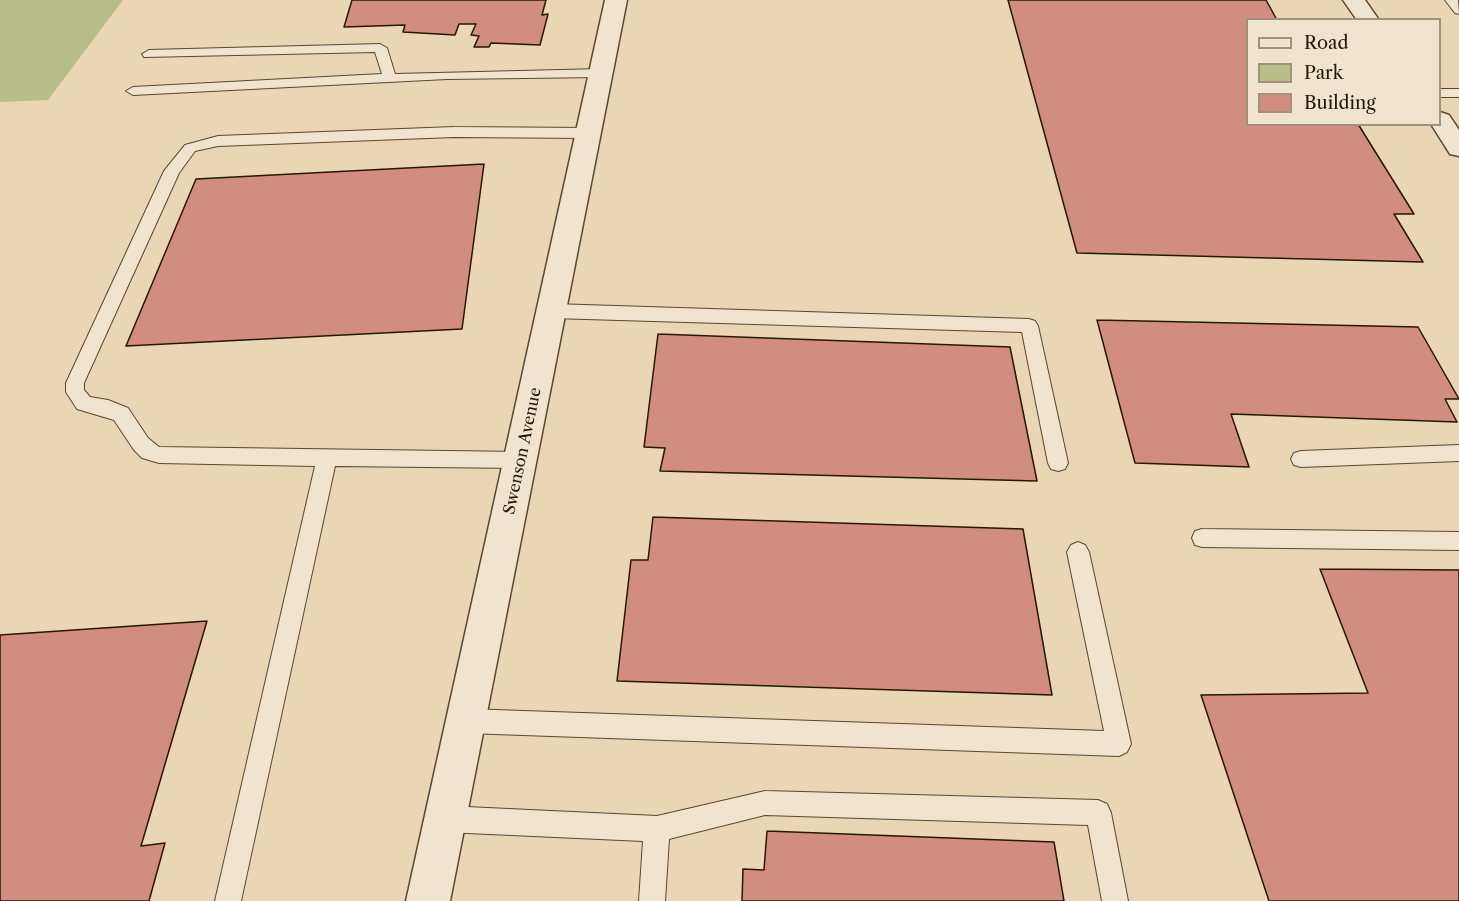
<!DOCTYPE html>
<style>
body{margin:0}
#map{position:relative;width:1459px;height:901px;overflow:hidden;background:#ead6b4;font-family:"Libre Caslon Text",serif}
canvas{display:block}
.legend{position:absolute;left:1246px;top:18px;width:195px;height:108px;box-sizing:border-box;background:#f1e4ce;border:2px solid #a1927d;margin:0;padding:8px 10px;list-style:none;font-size:18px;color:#291703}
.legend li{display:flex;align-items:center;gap:12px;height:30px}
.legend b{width:30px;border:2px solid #a1927d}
</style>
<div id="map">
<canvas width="1459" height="901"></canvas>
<ul class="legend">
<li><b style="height:8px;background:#f1e4ce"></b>Road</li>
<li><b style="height:16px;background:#b8bd8c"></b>Park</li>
<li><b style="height:16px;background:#d08d80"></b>Building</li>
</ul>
</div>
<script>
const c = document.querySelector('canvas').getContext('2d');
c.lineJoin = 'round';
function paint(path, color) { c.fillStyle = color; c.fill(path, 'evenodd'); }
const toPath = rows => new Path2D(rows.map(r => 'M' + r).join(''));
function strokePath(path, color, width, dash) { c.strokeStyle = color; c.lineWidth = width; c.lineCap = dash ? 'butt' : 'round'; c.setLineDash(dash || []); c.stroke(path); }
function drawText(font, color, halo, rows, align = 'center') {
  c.font = font + ' "Libre Caslon Text",serif'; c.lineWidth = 6; c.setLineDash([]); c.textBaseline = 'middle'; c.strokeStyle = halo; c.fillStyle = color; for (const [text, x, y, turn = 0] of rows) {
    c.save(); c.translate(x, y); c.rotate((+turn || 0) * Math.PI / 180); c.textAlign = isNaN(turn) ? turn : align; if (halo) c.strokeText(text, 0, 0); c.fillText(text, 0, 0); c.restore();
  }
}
const green = toPath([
 [0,0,123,0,48,100,0,102]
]);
const building = toPath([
 [352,0,546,0,542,15,548,14,540,45,491,43,489,47,474,47,479,36,471,35,476,24,459,24,455,35,403,32,405,25,344,27,352,0],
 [1008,0,1266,0,1277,20,1248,20,1248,124,1358,124,1414,214,1394,214,1423,262,1077,253,1008,0],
 [484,164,462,329,126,346,196,179,484,164],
 [1097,320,1418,327,1459,399,1445,399,1457,422,1231,414,1249,467,1135,463,1097,320],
 [658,334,1010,347,1037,481,660,471,665,448,644,447,658,334],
 [653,517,1023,529,1052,695,617,681,631,560,648,560,653,517],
 [1320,569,1459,570,1459,901,1269,901,1201,695,1368,693,1320,569],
 [207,621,141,846,165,843,149,901,0,901,0,635,207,621],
 [767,831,1054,842,1064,901,742,901,743,869,764,870,767,831]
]);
const lane = toPath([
 [1445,0,1458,0,1459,14,1455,13,1445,0],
 [380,44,387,48,395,74,602,69,609,73,602,77,447,79,133,95,126,91,133,87,382,74,375,52,144,57,142,54,149,50,380,44],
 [1440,89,1459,89,1459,97,1440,97,1440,89],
 [454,127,590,128,597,133,590,138,454,137,218,146,195,151,179,173,84,383,84,390,90,397,108,400,128,408,148,438,159,447,521,452,528,454,531,460,528,466,521,468,335,466,241,901,215,901,315,466,159,463,149,460,142,458,134,450,114,420,77,409,66,392,66,383,164,171,185,145,218,136,454,127],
 [552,304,1029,319,1035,321,1038,326,1068,463,1065,469,1058,471,1051,469,1048,463,1022,332,552,318,546,316,543,311,546,306,552,304],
 [1459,445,1459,461,1301,467,1294,465,1291,459,1294,453,1301,451,1459,445],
 [1202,529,1459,532,1459,550,1202,547,1195,545,1192,538,1195,531,1202,529],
 [1078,542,1085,545,1089,552,1131,744,1127,752,1119,756,466,733,458,729,454,721,458,713,466,709,1104,731,1067,552,1071,545,1078,542],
 [765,791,1098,800,1107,804,1111,813,1128,901,1102,901,1088,825,765,815,669,839,665,901,639,901,643,841,445,832,436,828,432,819,436,810,445,806,657,816,765,791]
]);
const street = toPath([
 [605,0,627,0,450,901,406,901,605,0],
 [1343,0,1365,0,1379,20,1357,20,1343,0],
 [1440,112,1449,115,1459,130,1459,156,1450,154,1431,124,1440,124,1440,112]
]);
const streetNames = [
 ["Swenson Avenue",523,451,-78]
];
paint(green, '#b8bd8c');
paint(building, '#d08d80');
strokePath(building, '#291703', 1.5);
strokePath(lane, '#59472f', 2);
strokePath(street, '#59472f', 3);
paint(lane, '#f1e4ce');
paint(street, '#f1e4ce');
drawText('16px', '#291703', '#f1e4ce', streetNames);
</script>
